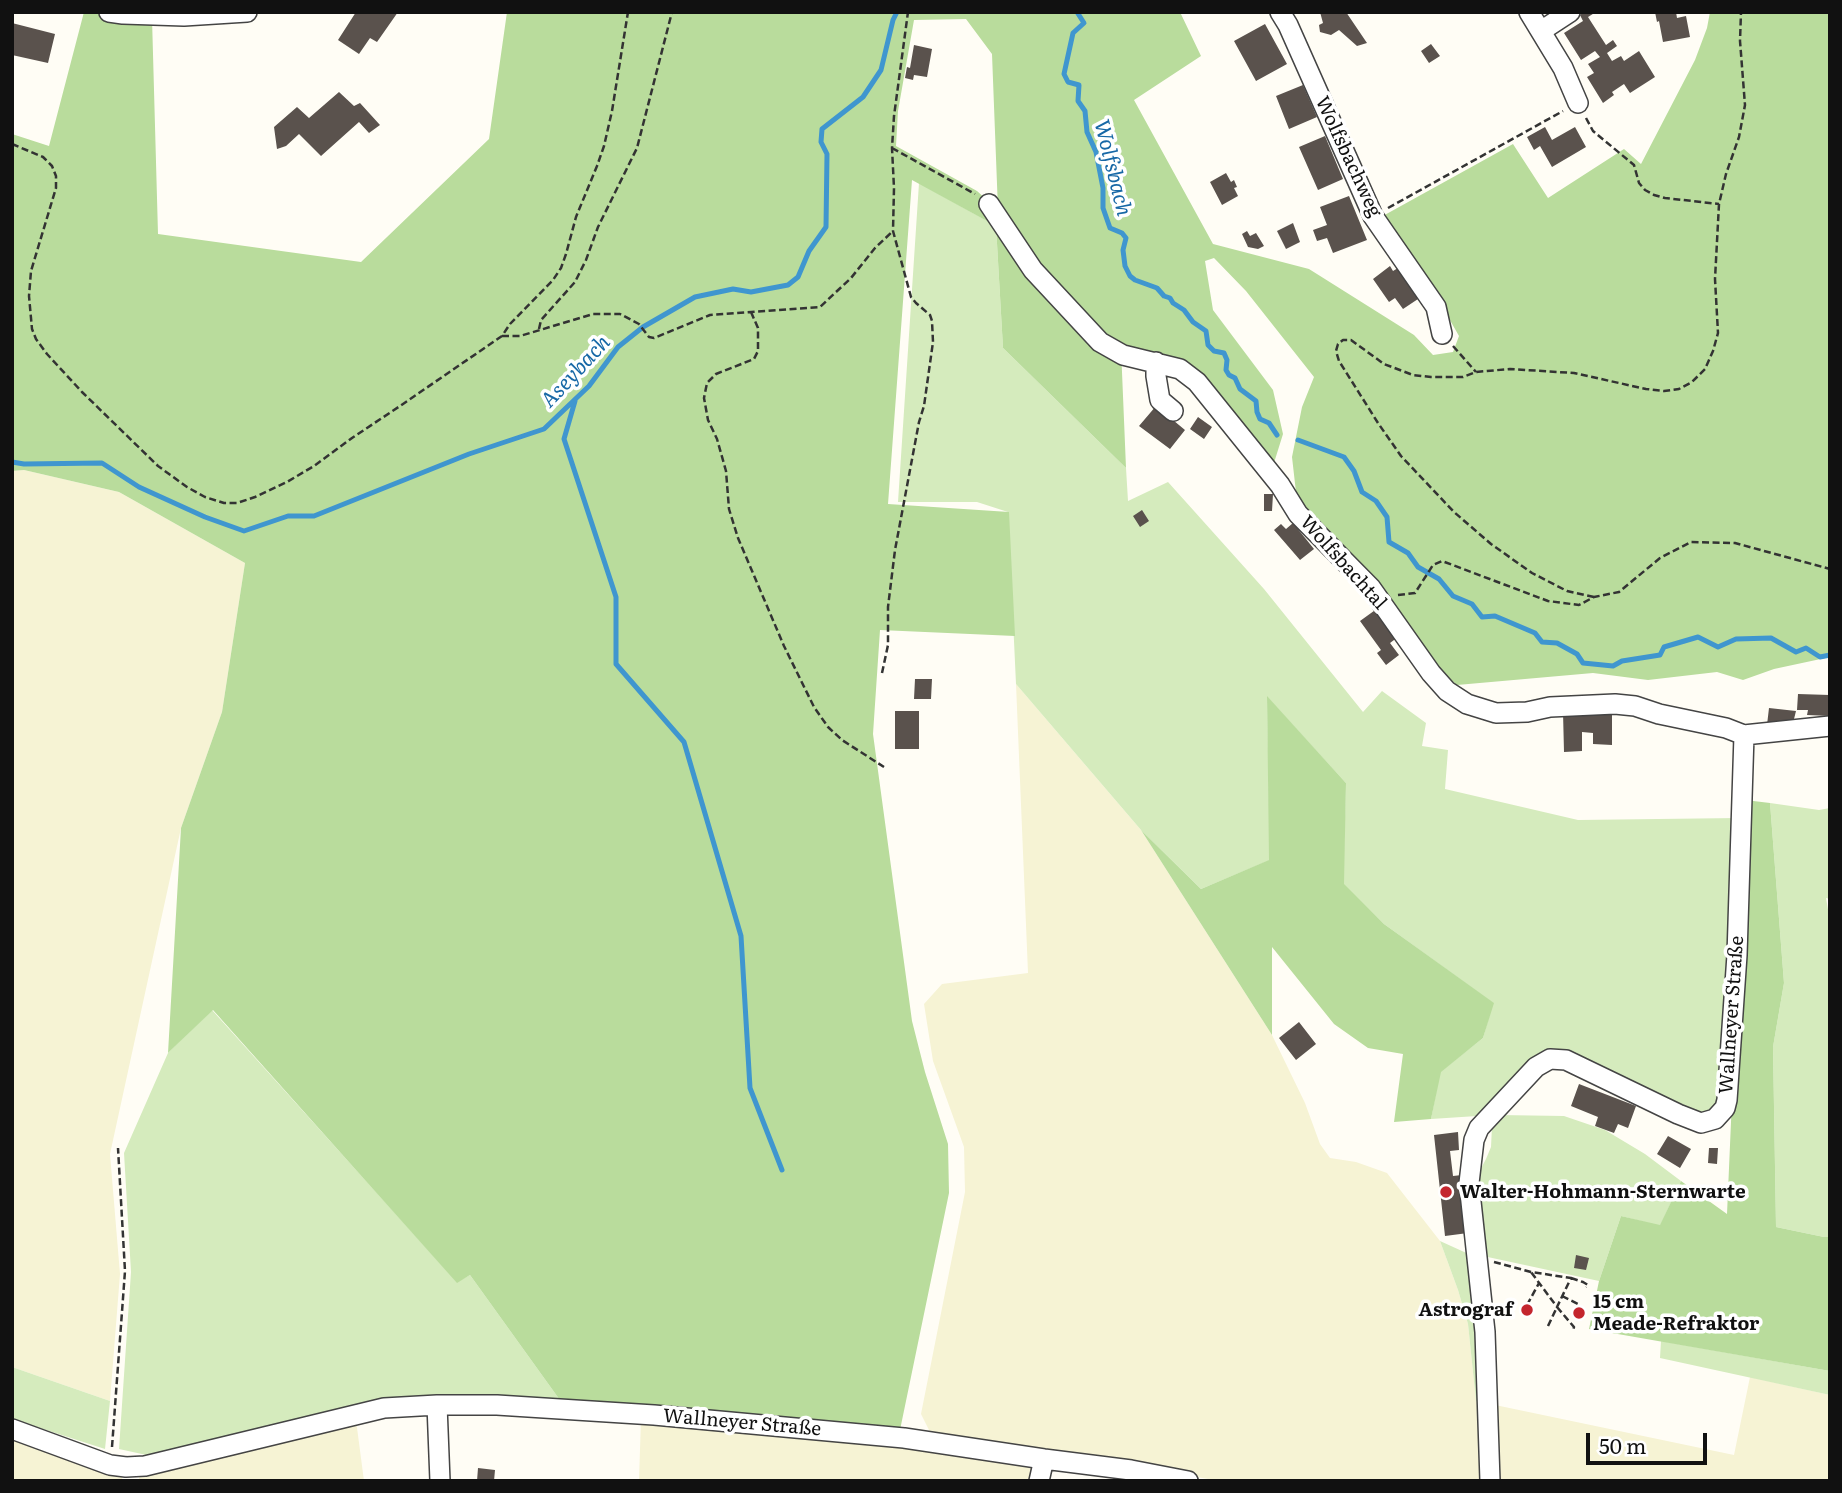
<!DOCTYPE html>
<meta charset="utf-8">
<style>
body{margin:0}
#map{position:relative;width:1842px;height:1493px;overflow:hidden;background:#fffdf5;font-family:Literata,serif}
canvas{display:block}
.frame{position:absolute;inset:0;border:14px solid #111;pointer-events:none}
.scale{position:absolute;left:1586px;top:1433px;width:121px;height:32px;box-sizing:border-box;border:4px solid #111;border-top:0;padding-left:9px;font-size:21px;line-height:24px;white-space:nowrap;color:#111;-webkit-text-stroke:5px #fff;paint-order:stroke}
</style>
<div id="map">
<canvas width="1842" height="1493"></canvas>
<div class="frame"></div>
<div class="scale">50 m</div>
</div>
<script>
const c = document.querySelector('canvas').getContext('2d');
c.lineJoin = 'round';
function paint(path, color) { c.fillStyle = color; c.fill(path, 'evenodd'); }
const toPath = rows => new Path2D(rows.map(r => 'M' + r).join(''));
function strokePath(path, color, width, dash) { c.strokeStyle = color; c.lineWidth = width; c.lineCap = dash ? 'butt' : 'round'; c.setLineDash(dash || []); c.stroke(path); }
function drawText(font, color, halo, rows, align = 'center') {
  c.font = font + ' Literata,serif'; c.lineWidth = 7; c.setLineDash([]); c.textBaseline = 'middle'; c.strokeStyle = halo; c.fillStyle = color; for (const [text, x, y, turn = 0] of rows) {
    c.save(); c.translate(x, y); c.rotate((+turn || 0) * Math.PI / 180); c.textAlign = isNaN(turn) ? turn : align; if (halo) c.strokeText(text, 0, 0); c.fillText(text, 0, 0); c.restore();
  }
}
const farmland = toPath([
 [24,470,119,492,245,563,222,712,181,828,110,1154,120,1274,110,1401,12,1367,12,471],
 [1016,684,1141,830,1272,1035,1305,1103,1320,1144,1330,1158,1356,1162,1387,1173,1440,1241,1458,1290,1468,1324,1476,1401,1734,1455,1750,1377,1830,1395,1830,1481,1219,1481,1137,1466,1039,1452,930,1432,921,1414,965,1192,964,1147,933,1061,924,1004,942,984,1028,973],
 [641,1418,900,1442,1033,1463,1028,1481,639,1481],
 [356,1420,364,1481,139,1481,139,1473],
 [12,1436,123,1469,122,1481,12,1481]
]);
const green = toPath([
 [919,183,996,226,1003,348,1126,468,1128,501,1168,482,1264,589,1363,712,1382,691,1426,723,1422,746,1448,750,1445,789,1578,820,1738,818,1720,1108,1700,1117,1566,1055,1489,1112,1477,1116,1431,1119,1440,1072,1483,1038,1493,1003,1384,924,1343,884,1346,783,1267,697,1270,860,1201,889,1141,830,1016,684,1008,512,977,502,898,502],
 [1770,803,1819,810,1830,808,1830,899,1826,898,1830,921,1830,1237,1824,1237,1776,1227,1773,1047,1784,983],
 [212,1010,457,1282,470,1275,562,1403,485,1397,151,1456,119,1449,131,1272,124,1153,168,1053],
 [1499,1115,1564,1116,1605,1130,1645,1154,1681,1181,1660,1226,1621,1216,1599,1281,1483,1256,1477,1176,1486,1159,1491,1147,1492,1126],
 [1440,1241,1473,1256,1481,1402,1476,1401,1468,1324,1458,1290],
 [1661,1341,1830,1371,1830,1395,1660,1358],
 [12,1367,110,1401,105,1449,12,1419]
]);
const forest = toPath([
 [84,12,114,16,152,18,158,234,361,262,489,139,507,12,1180,12,1201,56,1134,100,1213,244,1309,269,1414,335,1433,355,1453,352,1459,336,1430,285,1381,217,1513,144,1548,198,1624,149,1641,164,1695,60,1707,28,1710,12,1830,12,1830,657,1774,669,1743,680,1717,672,1648,680,1593,673,1457,685,1427,659,1297,501,1292,457,1302,407,1314,377,1246,291,1214,258,1205,261,1213,310,1273,390,1283,434,1273,466,1198,371,1121,348,1126,468,1003,348,996,226,912,180,888,504,1009,512,1015,636,880,630,873,734,912,1021,925,1072,948,1144,949,1193,900,1430,562,1403,470,1275,457,1283,213,1010,168,1053,181,828,222,712,245,563,119,492,24,470,12,471,12,134,49,146],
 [966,19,992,54,998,210,977,191,896,146,898,111,914,20],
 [1267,696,1346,783,1344,884,1384,924,1494,1003,1483,1038,1441,1072,1431,1119,1394,1122,1403,1054,1368,1048,1334,1024,1272,947,1272,1035,1141,830,1201,889,1269,860],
 [1745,800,1770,803,1784,983,1773,1047,1776,1227,1824,1237,1830,1237,1830,1371,1589,1329,1599,1281,1621,1216,1660,1225,1681,1181,1727,1214]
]);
const stream = toPath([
 [1077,12,1084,23,1073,33,1064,74,1068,82,1079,85,1078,101,1085,111,1087,132,1096,152,1103,188,1103,208,1110,228,1122,233,1126,238,1123,250,1125,266,1130,276,1135,280,1157,288,1164,296,1170,298,1173,303,1184,310,1193,322,1206,331,1208,345,1214,351,1224,353,1227,360,1226,370,1229,375,1235,378,1240,389,1256,401,1257,412,1260,419,1269,423,1277,435],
 [575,401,564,439,616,597,616,664,684,742,741,936,750,1088,782,1170],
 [1298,440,1344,457,1354,471,1362,492,1376,501,1387,517,1389,542,1408,553,1418,567,1439,579,1453,596,1472,604,1482,617,1495,616,1535,633,1542,642,1557,643,1577,654,1583,663,1613,666,1622,661,1660,655,1664,647,1698,637,1718,647,1736,639,1771,638,1796,652,1806,648,1820,657,1830,655],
 [12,462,24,464,102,463,139,487,205,517,244,531,288,516,314,516,469,454,544,429,589,386,618,347,643,327,695,297,733,289,751,292,788,285,798,277,809,251,826,227,827,154,821,142,822,129,863,97,881,70,893,20,897,12]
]);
const building = toPath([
 [356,12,398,12,377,42,370,38,359,54,338,40],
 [1320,12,1346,12,1367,43,1357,46,1339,30,1331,35,1320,32,1319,25,1323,23],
 [1584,12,1596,12,1588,17,1606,45,1613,40,1617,46,1607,53,1612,61,1621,56,1624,61,1639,51,1655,77,1630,93,1624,84,1612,92,1614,95,1603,103,1587,77,1594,73,1588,64,1600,57,1595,51,1581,60,1564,33,1583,21,1580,15],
 [1655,12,1676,12,1677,18,1686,16,1690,37,1663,42,1659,21,1657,22],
 [12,23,55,34,48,63,12,55],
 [1265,24,1287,64,1256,81,1234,41],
 [1431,44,1440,56,1429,63,1421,51],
 [914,45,932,49,927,77,914,75,913,80,905,78,907,67,910,68],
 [1303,85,1317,117,1289,129,1276,96],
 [339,92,354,106,360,103,380,125,369,133,359,122,321,156,299,134,286,146,277,149,274,127,297,107,309,118],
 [1545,127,1552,140,1575,127,1586,147,1552,167,1540,146,1534,150,1527,137],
 [1325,136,1343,179,1318,190,1299,147],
 [1226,173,1231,182,1234,180,1237,187,1234,188,1238,196,1222,205,1210,182],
 [1349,196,1367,240,1333,253,1327,238,1317,241,1313,230,1327,225,1320,207],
 [1293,223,1300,242,1286,249,1277,231],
 [1247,231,1250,236,1256,233,1264,246,1258,249,1248,247,1242,234],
 [1390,266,1393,271,1398,268,1418,299,1403,309,1395,298,1389,302,1373,279],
 [1156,406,1185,430,1170,449,1139,426],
 [1198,417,1212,427,1204,439,1190,429],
 [1264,494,1273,494,1272,511,1264,511],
 [1142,510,1149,521,1140,527,1133,516],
 [1293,523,1314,549,1300,560,1274,530,1281,524,1286,529],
 [1378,608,1398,637,1390,643,1399,655,1386,665,1377,653,1381,650,1360,621],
 [915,679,932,679,931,699,914,699],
 [1798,694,1830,695,1830,716,1807,715,1808,710,1797,710],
 [1769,708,1796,711,1793,723,1767,725],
 [895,711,919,711,919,749,895,749],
 [1563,712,1612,712,1612,745,1593,744,1593,733,1582,732,1582,751,1564,752],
 [1299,1022,1316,1044,1296,1060,1279,1038],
 [1579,1084,1636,1106,1628,1128,1618,1124,1614,1133,1595,1126,1598,1117,1571,1106],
 [1458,1132,1459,1150,1450,1151,1453,1176,1462,1175,1468,1233,1445,1236,1434,1135],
 [1668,1136,1691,1149,1680,1168,1657,1154],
 [1709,1148,1718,1148,1717,1164,1708,1163],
 [1576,1255,1589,1258,1586,1270,1574,1268],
 [478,1468,495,1470,494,1481,477,1481]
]);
const path = toPath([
 [1586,118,1593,131,1634,165,1639,183,1645,190,1654,195,1665,198,1719,204],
 [12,144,43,157,52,166,56,176,56,188,31,271,29,296,32,329,36,339,47,354,82,392,158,466,187,487,205,497,224,503,237,503,255,497,287,482,314,466,352,438,400,406,502,336,510,324,553,280,561,268,566,254,576,217,597,166,604,146,612,111,628,12],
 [892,148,975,194],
 [1388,208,1563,111],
 [751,312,758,328,758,351,754,359,716,374,707,383,704,398,708,420,717,439,726,471,729,509,738,538,784,646,814,707,828,727,842,740,884,767],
 [539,329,541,320,575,282,586,260,598,227,637,148,672,12],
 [502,336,520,336,593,314,620,314,639,324,649,337,654,338,710,315,820,307,851,278,875,248,893,231],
 [1453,346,1476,372],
 [1398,595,1415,593,1433,565,1442,561,1548,601,1579,605,1594,597,1619,592,1660,558,1691,542,1735,543,1830,569],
 [1594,597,1567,591,1532,573,1491,544,1454,512,1401,456,1378,423,1339,361,1336,351,1338,344,1343,340,1351,340,1384,364,1413,375,1431,377,1463,377,1476,372,1510,369,1574,373,1646,389,1664,391,1679,389,1692,382,1705,369,1713,351,1718,333,1715,279,1719,204,1726,174,1739,137,1745,105,1740,41,1741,12],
 [882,673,888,645,888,607,895,550,919,422,924,406,933,342,932,321,930,315,916,303,911,297,893,231,894,188,892,148,894,116,908,12],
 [1494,1262,1531,1272,1571,1278,1557,1307,1531,1272],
 [1571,1278,1583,1282,1588,1285,1586,1287],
 [1562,1296,1580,1305,1579,1308],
 [1527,1305,1539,1283],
 [1548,1326,1557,1307,1574,1327,1573,1330],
 [112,1447,125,1271,118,1148]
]);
const minor = toPath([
 [109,12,123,14,184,16,247,12],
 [1280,12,1288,25,1373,216,1436,307,1442,334],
 [1529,12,1563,68,1578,103],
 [1541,31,1570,12],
 [989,204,1033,270,1100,342,1123,355,1180,369,1197,382,1280,485,1298,514,1371,588,1431,673,1447,691,1467,704,1496,713,1527,712,1550,707,1615,704,1635,706,1659,714,1726,728,1744,735,1830,726],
 [1156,362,1156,376,1160,400,1173,411],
 [437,1405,440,1481],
 [12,1429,110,1465,126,1467,145,1466,384,1408,437,1405,497,1405,654,1415,904,1438,1044,1459,1131,1470,1188,1481],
 [1039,1481,1044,1459],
 [1490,1481,1485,1332,1469,1183,1474,1140,1479,1128,1536,1067,1550,1059,1566,1060,1678,1114,1701,1123,1715,1119,1725,1108,1727,1100,1737,955,1744,735]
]);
const markers = [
 [1446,1192,7,"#c4262e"],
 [1527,1310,7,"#c4262e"],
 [1579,1313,7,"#c4262e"]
];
const streetNames = [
 ["Wolfsbachweg",1348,157,65],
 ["Wolfsbachtal",1343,563,48],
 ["Wallneyer Straße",1732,1015,-86],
 ["Wallneyer Straße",742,1423,5]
];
const poiNames = [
 ["Walter-Hohmann-Sternwarte",1460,1192],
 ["15 cm",1593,1302],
 ["Meade-Refraktor",1593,1324],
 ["Astrograf",1513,1310,"right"]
];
const waterNames = [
 ["Wolfsbach",1112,168,76],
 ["Aseybach",576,372,-47]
];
paint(farmland, '#f6f3d4');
paint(green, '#d5ebbd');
paint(forest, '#b9dc9c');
strokePath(stream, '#3f96cf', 5);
paint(building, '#5a524d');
strokePath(minor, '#444', 22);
strokePath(path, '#333', 2.5, [7, 3.5]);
strokePath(minor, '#fff', 19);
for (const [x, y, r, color] of markers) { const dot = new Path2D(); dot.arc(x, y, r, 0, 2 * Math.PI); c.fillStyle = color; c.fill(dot); strokePath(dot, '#fff', 2.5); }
drawText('19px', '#111', '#fff', streetNames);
drawText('bold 19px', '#111', '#fff', poiNames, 'left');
drawText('italic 21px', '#1768a6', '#fff', waterNames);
</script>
